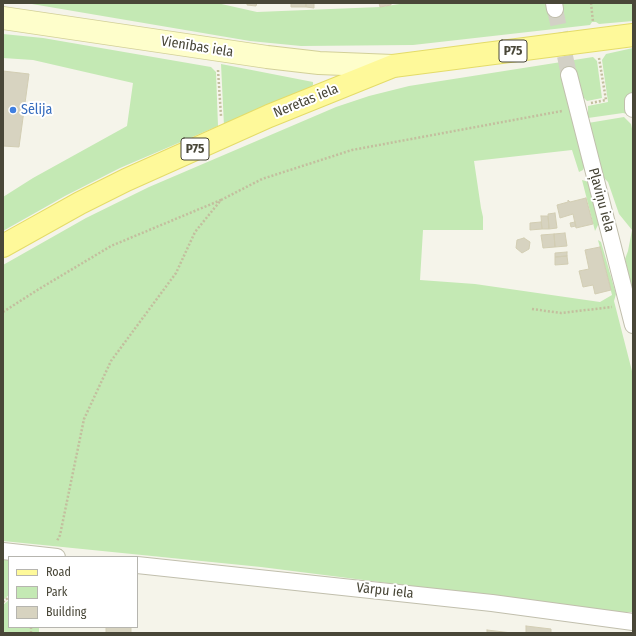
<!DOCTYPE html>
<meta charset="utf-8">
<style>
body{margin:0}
#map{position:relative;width:636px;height:636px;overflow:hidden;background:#f5f4ea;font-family:"Fira Sans Condensed",sans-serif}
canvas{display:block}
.frame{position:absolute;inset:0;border:4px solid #494738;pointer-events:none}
.legend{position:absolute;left:8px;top:556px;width:130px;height:72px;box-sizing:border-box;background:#fff;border:1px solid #b6b5af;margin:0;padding:5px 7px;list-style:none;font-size:12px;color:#494738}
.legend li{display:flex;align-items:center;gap:8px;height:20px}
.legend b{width:20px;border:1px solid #b6b5af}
</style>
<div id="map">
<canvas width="636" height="636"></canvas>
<div class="frame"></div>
<ul class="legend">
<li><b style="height:5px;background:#fef99a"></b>Road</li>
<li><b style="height:11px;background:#c4e9b4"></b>Park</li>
<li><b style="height:11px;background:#d7d3c0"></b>Building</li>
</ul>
</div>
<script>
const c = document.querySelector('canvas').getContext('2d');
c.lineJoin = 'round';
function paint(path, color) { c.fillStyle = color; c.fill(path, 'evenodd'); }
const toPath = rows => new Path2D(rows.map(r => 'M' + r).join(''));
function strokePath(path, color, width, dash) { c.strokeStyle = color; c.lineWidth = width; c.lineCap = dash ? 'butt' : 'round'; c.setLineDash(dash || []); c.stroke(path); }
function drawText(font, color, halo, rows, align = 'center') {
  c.font = font + ' "Fira Sans Condensed",sans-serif'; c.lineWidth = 4; c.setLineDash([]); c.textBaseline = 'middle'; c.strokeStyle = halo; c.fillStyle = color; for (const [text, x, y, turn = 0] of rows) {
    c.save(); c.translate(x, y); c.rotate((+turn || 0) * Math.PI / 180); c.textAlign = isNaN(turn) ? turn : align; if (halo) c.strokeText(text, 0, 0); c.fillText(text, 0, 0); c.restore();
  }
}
const green = toPath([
 [26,3,217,3,257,12,380,7,406,3,544,3,548,8,561,3,633,3,633,21,599,24,596,22,592,22,590,25,413,45,301,46,250,41],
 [3,34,43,38,211,67,216,72,218,126,120,168,65,196,3,231,3,197,33,178,127,126,133,83,33,60,3,58],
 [633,48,633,95,631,115,623,113,588,118,588,106,608,102,602,60,606,54],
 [593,57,597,61,602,98,587,101,582,96,579,80,576,75,564,84,569,109,585,165,583,170,579,172,572,150,474,161,481,208,483,217,483,230,423,230,420,280,475,284,600,302,612,295,598,240,601,242,616,294,614,301,633,375,633,612,616,612,261,567,3,541,3,265,86,218,149,187,336,107,369,96,409,86],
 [221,64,313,82,313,85,311,88,224,126],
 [624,117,631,124,633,133,633,293,625,259,628,251,632,230,619,214,608,182,600,174,588,123],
 [582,180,589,182,599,223,595,231],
 [3,558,9,559,9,595,3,600],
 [9,600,9,627,39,627,39,633,3,633,3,605]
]);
const building = toPath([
 [247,3,257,3,256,6,247,5,247,3],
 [291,3,306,3,306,7,291,7,291,3],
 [306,3,314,3,314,8,306,7,306,3],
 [379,3,391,3,391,5,380,7,379,3],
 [3,71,29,74,19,147,3,146,3,71],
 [586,198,593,224,576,228,573,214,560,218,557,205,568,202,568,200,570,202,586,198],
 [555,213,557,228,549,229,548,214,555,213],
 [541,216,548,216,549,229,542,229,541,216],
 [541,222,542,229,530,230,530,223,541,222],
 [575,222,576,226,571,227,570,223,575,222],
 [565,233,567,246,555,247,554,234,565,233],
 [554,234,555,247,543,248,541,235,554,234],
 [524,238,530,242,529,249,522,253,516,248,517,240,524,238],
 [600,247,611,290,595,294,593,285,583,287,579,271,589,269,585,250,600,247],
 [567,252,567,256,555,257,555,253,567,252],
 [567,256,568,264,555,265,555,257,567,256],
 [526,626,551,629,551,633,526,633,526,626],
 [106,627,131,627,131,633,106,633,106,627],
 [487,630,512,633,487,633,487,630]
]);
const streetTunnel = toPath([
 [555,9,569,75]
]);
const path = toPath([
 [591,3,593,22],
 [218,70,221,116],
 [591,103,606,100,599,58],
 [221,200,262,179,352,150,562,111],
 [532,309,561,313,612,307],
 [3,312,39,289,111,246,221,200,195,232,176,273,111,361,84,419,60,535,57,541],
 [3,602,9,597],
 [31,627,31,633]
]);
const street = toPath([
 [554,3,555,9],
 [569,75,633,325],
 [633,101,633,109],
 [3,551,57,557],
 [137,565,492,603,633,622]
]);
const secondary = toPath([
 [3,18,267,57,319,63,393,66]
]);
const primary = toPath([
 [3,246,80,203,126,180,269,116,393,66,633,35]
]);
const markers = [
 [13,110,4,"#3f7fe0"]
];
const shields = [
 [513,51,28],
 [195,149,28]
];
const shieldNames = [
 ["P75",513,51],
 ["P75",195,149]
];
const streetNames = [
 ["Vienības iela",197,47,9],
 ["Neretas iela",306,101,-22],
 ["Pļaviņu iela",601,200,75],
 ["Vārpu iela",385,591,6]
];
const shopNames = [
 ["Sēlija",21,110]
];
paint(green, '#c4e9b4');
paint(building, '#d7d3c0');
strokePath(building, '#d2cdb3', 1);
strokePath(streetTunnel, '#d3d1c6', 16, [16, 8]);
strokePath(street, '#c1bfad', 18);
strokePath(secondary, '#d2d098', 24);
strokePath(primary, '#e4dc69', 24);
strokePath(path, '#c3be9e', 2.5, [2, 2]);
strokePath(street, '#fff', 16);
strokePath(secondary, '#fefecb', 22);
strokePath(primary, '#fef99a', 22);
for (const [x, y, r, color] of markers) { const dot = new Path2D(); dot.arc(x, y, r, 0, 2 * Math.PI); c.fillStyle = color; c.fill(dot); strokePath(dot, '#fff', 1.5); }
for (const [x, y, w] of shields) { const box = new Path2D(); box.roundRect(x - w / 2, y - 11, w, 22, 3); c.fillStyle = '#fff'; c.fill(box); strokePath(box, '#494738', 1); }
drawText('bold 13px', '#494738', null, shieldNames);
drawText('14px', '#494738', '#fff', streetNames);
drawText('14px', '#366cbe', '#fff', shopNames, 'left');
</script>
